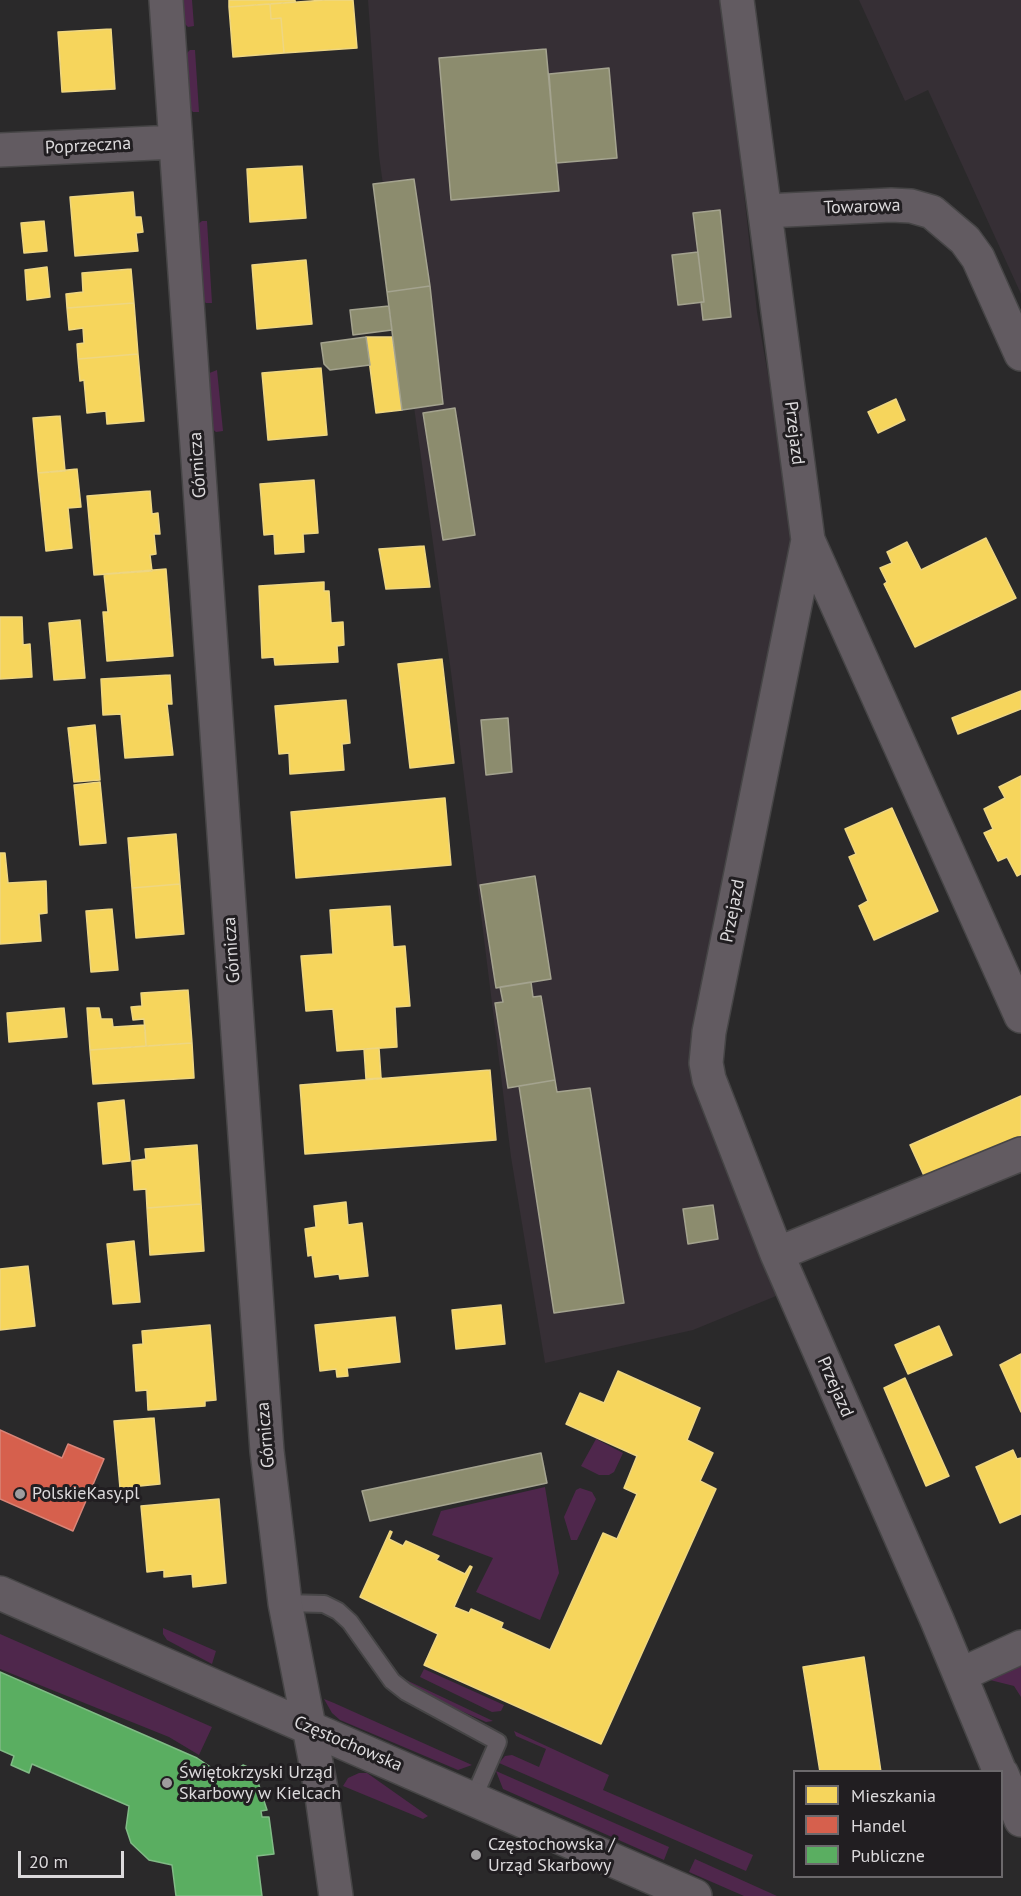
<!DOCTYPE html>
<meta charset="utf-8">
<style>
body{margin:0}
#map{position:relative;width:1021px;height:1896px;overflow:hidden;background:#2a292a;font-family:"PT Sans",sans-serif}
canvas{display:block}
.legend{position:absolute;left:793px;top:1770px;width:210px;height:108px;box-sizing:border-box;background:#211e21;border:2px solid #6c696c;margin:0;padding:8px 10px;list-style:none;font-size:18px;color:#dcdadc}
.legend li{display:flex;align-items:center;gap:12px;height:30px}
.legend b{width:30px;border:2px solid #6c696c}
.scale{position:absolute;left:18px;top:1851px;width:106px;height:27px;box-sizing:border-box;border:3px solid #dcdadc;border-top:0;padding-left:8px;font-size:18px;line-height:21px;white-space:nowrap;color:#dcdadc;-webkit-text-stroke:4px #211e21;paint-order:stroke}
</style>
<div id="map">
<canvas width="1021" height="1896"></canvas>
<ul class="legend">
<li><b style="height:16px;background:#f6d55c"></b>Mieszkania</li>
<li><b style="height:16px;background:#d6604d"></b>Handel</li>
<li><b style="height:16px;background:#5aae61"></b>Publiczne</li>
</ul>
<div class="scale">20 m</div>
</div>
<script>
const c = document.querySelector('canvas').getContext('2d');
c.lineJoin = 'round';
function paint(path, color) { c.fillStyle = color; c.fill(path, 'evenodd'); }
const toPath = rows => new Path2D(rows.map(r => 'M' + r).join(''));
function strokePath(path, color, width, dash) { c.strokeStyle = color; c.lineWidth = width; c.lineCap = dash ? 'butt' : 'round'; c.setLineDash(dash || []); c.stroke(path); }
function drawText(font, color, halo, rows, align = 'center') {
  c.font = font + ' "PT Sans",sans-serif'; c.lineWidth = 6; c.setLineDash([]); c.textBaseline = 'middle'; c.strokeStyle = halo; c.fillStyle = color; for (const [text, x, y, turn = 0] of rows) {
    c.save(); c.translate(x, y); c.rotate((+turn || 0) * Math.PI / 180); c.textAlign = isNaN(turn) ? turn : align; if (halo) c.strokeText(text, 0, 0); c.fillText(text, 0, 0); c.restore();
  }
}
const built = toPath([
 [368,0,723,0,757,312,796,534,698,1032,781,1294,693,1330,545,1363,511,1157,451,672,379,156],
 [859,0,1021,0,1021,294,928,90,905,101]
]);
const green = toPath([
 [182,0,192,0,194,26,188,27,184,23],
 [190,50,195,50,199,112,193,112,189,108,186,54],
 [202,221,207,221,212,303,206,303,202,300,197,225],
 [217,370,223,431,216,432,211,428,207,374],
 [596,1439,623,1453,614,1472,609,1475,599,1475,581,1466],
 [545,1487,559,1573,540,1620,476,1592,493,1558,432,1535,441,1511],
 [580,1488,592,1492,596,1499,577,1540,571,1540,564,1517,576,1490],
 [163,1628,216,1651,212,1664,167,1640,163,1634],
 [0,1634,212,1727,199,1755,169,1737,0,1669],
 [1021,1656,1021,1697,1014,1686,990,1680,988,1677],
 [424,1669,504,1705,501,1711,492,1712,420,1677],
 [404,1679,493,1721,486,1722,448,1705,407,1684],
 [324,1699,334,1703,472,1765,458,1770,340,1720,332,1713],
 [514,1731,609,1775,603,1790,753,1855,746,1871,499,1763,505,1756,512,1755,539,1767,546,1749,516,1736],
 [496,1771,669,1847,664,1860,503,1789],
 [359,1773,367,1773,428,1816,423,1819,343,1786,348,1778],
 [695,1859,726,1873,777,1896,744,1896,689,1872]
]);
const homes = toPath([
 [229,0,295,0,295,2,229,7,229,0],
 [325,0,353,0,357,48,284,53,281,18,271,19,270,4,325,0],
 [270,4,271,19,281,18,284,53,233,57,229,7,270,4],
 [111,29,115,89,62,92,58,32,111,29],
 [302,166,306,218,250,222,247,169,302,166],
 [133,192,135,217,141,217,143,232,136,233,138,251,75,256,70,197,133,192],
 [44,221,47,251,24,253,21,223,44,221],
 [306,260,312,324,257,329,252,265,306,260],
 [47,267,50,297,27,300,25,270,47,267],
 [131,269,134,303,67,308,66,294,83,292,82,273,131,269],
 [134,303,138,354,78,359,77,344,84,343,83,328,69,330,67,308,134,303],
 [366,337,392,337,402,410,376,413,366,337],
 [138,354,144,421,107,424,106,411,87,413,84,380,80,381,78,359,138,354],
 [321,368,327,435,268,440,262,373,321,368],
 [896,399,905,420,878,433,868,412,896,399],
 [60,416,65,471,38,473,33,418,60,416],
 [77,469,81,507,68,508,72,548,46,551,38,473,77,469],
 [314,480,318,533,303,534,304,552,275,554,274,534,264,535,260,484,314,480],
 [150,491,152,514,158,513,160,534,154,534,156,554,150,555,152,571,94,575,87,496,150,491],
 [986,538,1016,598,915,647,884,584,887,582,880,568,892,563,887,552,907,542,921,570,986,538],
 [424,546,430,587,386,589,379,549,424,546],
 [166,569,173,656,107,661,103,612,108,612,104,574,166,569],
 [324,582,324,591,329,591,331,623,343,622,344,645,337,646,338,662,275,665,274,657,262,658,259,586,324,582],
 [0,617,22,617,23,645,30,644,32,677,0,679,0,617],
 [80,620,85,678,54,680,49,623,80,620],
 [442,659,454,763,410,768,398,664,442,659],
 [170,675,172,704,167,704,173,755,125,758,121,714,103,715,101,679,170,675],
 [1021,691,1021,709,958,734,952,718,1021,691],
 [346,700,350,743,342,744,344,770,290,774,289,753,279,754,275,706,346,700],
 [95,725,100,780,74,782,68,728,95,725],
 [1021,776,1021,874,1017,876,1007,857,998,861,984,833,993,829,984,809,1005,798,999,787,1021,776],
 [100,782,106,843,80,845,74,785,100,782],
 [445,798,451,865,296,878,291,812,445,798],
 [892,808,938,911,874,940,859,906,868,901,849,857,856,854,845,829,892,808],
 [176,834,180,884,132,888,128,838,176,834],
 [0,853,5,853,8,883,46,881,47,913,39,914,41,941,0,944,0,853],
 [180,884,184,934,136,938,132,888,180,884],
 [390,906,393,947,405,946,410,1006,395,1007,397,1047,337,1051,333,1009,306,1011,301,956,333,954,330,910,390,906],
 [112,909,118,970,91,972,86,911,112,909],
 [188,990,192,1043,146,1046,144,1019,133,1020,131,1007,142,1006,141,993,188,990],
 [64,1008,67,1037,9,1042,7,1013,64,1008],
 [87,1008,99,1008,101,1019,112,1019,113,1027,145,1025,146,1046,90,1050,87,1008],
 [192,1043,194,1078,93,1084,90,1050,192,1043],
 [379,1048,381,1078,366,1079,364,1049,379,1048],
 [490,1070,496,1140,305,1154,300,1085,490,1070],
 [1021,1096,1021,1136,925,1178,910,1145,1021,1096],
 [124,1100,130,1161,103,1164,98,1103,124,1100],
 [197,1145,201,1204,147,1208,146,1189,134,1190,132,1161,146,1159,145,1149,197,1145],
 [346,1202,348,1225,362,1223,368,1276,340,1279,339,1274,315,1277,312,1255,308,1256,305,1229,316,1227,314,1206,346,1202],
 [201,1204,204,1251,150,1255,147,1208,201,1204],
 [134,1241,140,1302,113,1304,107,1244,134,1241],
 [28,1266,35,1326,0,1330,0,1269,28,1266],
 [501,1305,505,1344,456,1349,452,1310,501,1305],
 [395,1317,400,1362,347,1368,348,1376,337,1377,336,1369,320,1371,315,1325,395,1317],
 [210,1325,216,1400,205,1401,205,1406,148,1410,147,1390,136,1391,133,1345,143,1344,142,1331,210,1325],
 [939,1326,952,1355,908,1374,895,1345,939,1326],
 [1021,1354,1021,1412,1000,1365,1021,1354],
 [618,1371,700,1408,687,1440,713,1453,700,1481,716,1489,601,1744,424,1665,438,1634,360,1597,390,1531,392,1532,389,1539,403,1546,406,1541,439,1556,436,1560,465,1574,470,1566,472,1567,454,1607,469,1613,471,1609,503,1623,501,1628,550,1650,603,1533,617,1539,637,1494,624,1488,637,1456,566,1424,580,1393,604,1403,618,1371],
 [905,1378,949,1476,926,1486,884,1388,905,1378],
 [154,1418,160,1484,120,1488,114,1421,154,1418],
 [1013,1450,1017,1459,1021,1458,1021,1514,1000,1523,976,1467,1013,1450],
 [219,1499,226,1583,193,1587,192,1574,164,1577,164,1570,147,1572,141,1506,219,1499],
 [864,1657,881,1772,820,1772,803,1667,864,1657]
]);
const shops = toPath([
 [0,1430,62,1458,68,1444,104,1459,73,1531,0,1499,0,1430]
]);
const public = toPath([
 [0,1672,197,1758,215,1770,224,1779,243,1765,254,1770,267,1810,261,1811,262,1817,269,1817,274,1854,257,1856,262,1896,176,1896,172,1865,149,1860,131,1843,126,1828,129,1806,32,1764,29,1773,11,1765,14,1756,0,1750,0,1672]
]);
const industry = toPath([
 [546,49,559,191,451,200,439,58,546,49],
 [609,68,617,158,556,163,549,74,609,68],
 [414,179,430,286,387,292,373,184,414,179],
 [720,210,731,317,703,320,701,302,704,302,693,213,720,210],
 [698,252,704,302,678,305,672,255,698,252],
 [430,286,443,404,402,410,387,292,430,286],
 [389,306,392,330,353,335,350,310,389,306],
 [366,337,370,365,330,370,324,364,321,343,366,337],
 [455,408,475,535,443,540,423,413,455,408],
 [508,718,512,772,486,775,481,720,508,718],
 [535,876,551,979,496,988,480,885,535,876],
 [531,982,533,997,541,996,555,1080,508,1088,495,1003,503,1002,500,987,531,982],
 [555,1080,557,1092,590,1088,624,1303,554,1313,519,1086,555,1080],
 [713,1205,718,1239,688,1244,683,1209,713,1205],
 [541,1453,547,1483,370,1521,362,1491,541,1453]
]);
const lane = toPath([
 [285,1603,324,1604,338,1611,350,1622,392,1681,406,1692,498,1742,473,1799]
]);
const street = toPath([
 [166,0,267,1451,285,1603,321,1789,336,1896],
 [737,0,808,540,709,1032,706,1063,709,1079,777,1254,937,1620,1000,1772],
 [0,150,176,142],
 [765,211,891,205,911,206,932,212,965,240,978,258,1021,354],
 [808,540,1021,1016],
 [777,1254,1021,1154],
 [0,1593,695,1896],
 [960,1675,1021,1647],
 [1002,1774,1021,1820]
]);
const markers = [
 [20,1494,6,"#9e9c9e"],
 [167,1783,6,"#9e9c9e"],
 [476,1855,6,"#9e9c9e"]
];
const streetNames = [
 ["Poprzeczna",88,146,-3],
 ["Towarowa",862,207,-2],
 ["Przejazd",794,433,83],
 ["Górnicza",198,465,-94],
 ["Przejazd",733,911,-79],
 ["Górnicza",232,950,-94],
 ["Przejazd",835,1387,66],
 ["Górnicza",266,1435,-95],
 ["Częstochowska",348,1744,23]
];
const poiNames = [
 ["PolskieKasy.pl",32,1494],
 ["Świętokrzyski Urząd",179,1773],
 ["Skarbowy w Kielcach",179,1794],
 ["Częstochowska /",488,1845],
 ["Urząd Skarbowy",488,1866]
];
paint(built, '#362f35');
paint(green, '#4f274c');
paint(homes, '#f6d55c');
strokePath(homes, '#eed682', 1.5);
paint(shops, '#d6604d');
strokePath(shops, '#d88578', 1.5);
paint(public, '#5aae61');
strokePath(public, '#81bb86', 1.5);
paint(industry, '#8c8c6e');
strokePath(industry, '#a4a38f', 1.5);
strokePath(lane, '#464546', 20);
strokePath(street, '#464546', 36);
strokePath(lane, '#625b61', 16);
strokePath(street, '#625b61', 33);
for (const [x, y, r, color] of markers) { const dot = new Path2D(); dot.arc(x, y, r, 0, 2 * Math.PI); c.fillStyle = color; c.fill(dot); strokePath(dot, '#211e21', 2); }
drawText('18px', '#dcdadc', '#211e21', streetNames);
drawText('18px', '#dcdadc', '#211e21', poiNames, 'left');
</script>
